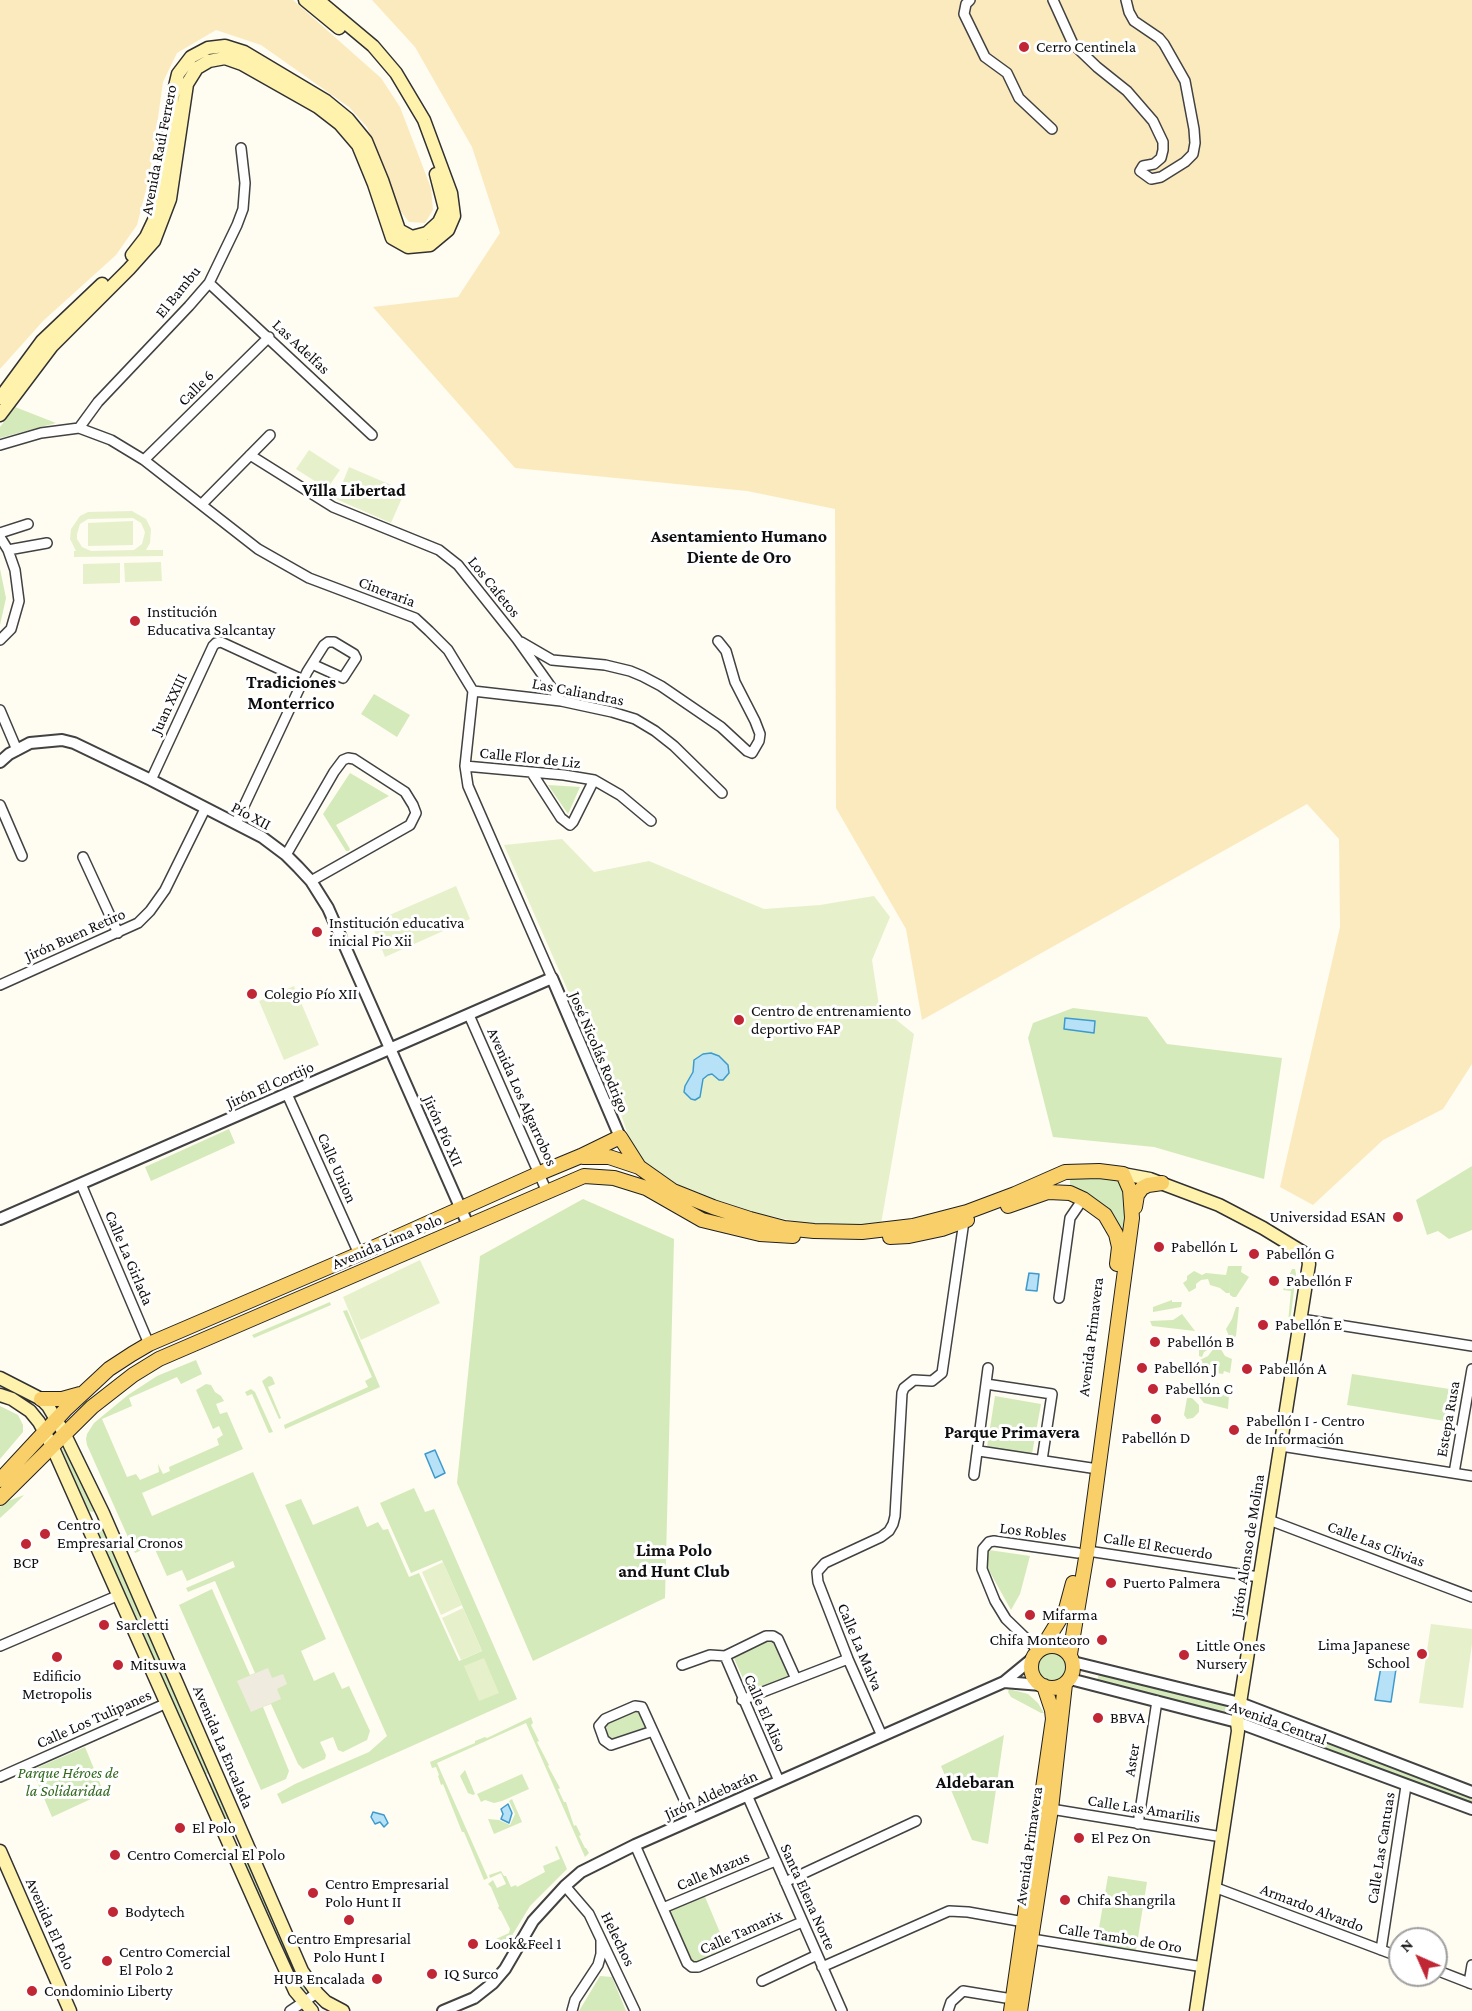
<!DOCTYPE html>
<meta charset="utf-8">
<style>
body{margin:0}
#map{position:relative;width:1472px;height:2011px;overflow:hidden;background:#fffcf1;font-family:"Crimson Pro",serif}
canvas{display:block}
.north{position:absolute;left:1388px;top:1927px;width:60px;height:60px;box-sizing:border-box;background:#fff;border:2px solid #9f9f9f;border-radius:50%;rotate:315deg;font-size:16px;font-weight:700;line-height:24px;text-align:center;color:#0f0f0f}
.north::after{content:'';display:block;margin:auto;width:21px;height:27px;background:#c02634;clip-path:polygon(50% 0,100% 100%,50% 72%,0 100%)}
</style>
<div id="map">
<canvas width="1472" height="2011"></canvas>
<div class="north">N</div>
</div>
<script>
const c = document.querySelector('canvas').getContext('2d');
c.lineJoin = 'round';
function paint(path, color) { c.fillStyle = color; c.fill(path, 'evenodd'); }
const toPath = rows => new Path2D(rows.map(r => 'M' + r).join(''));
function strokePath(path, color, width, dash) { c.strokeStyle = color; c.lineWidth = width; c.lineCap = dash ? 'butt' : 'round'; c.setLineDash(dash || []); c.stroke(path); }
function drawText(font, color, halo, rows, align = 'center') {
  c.font = font + ' "Crimson Pro",serif'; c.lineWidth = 6; c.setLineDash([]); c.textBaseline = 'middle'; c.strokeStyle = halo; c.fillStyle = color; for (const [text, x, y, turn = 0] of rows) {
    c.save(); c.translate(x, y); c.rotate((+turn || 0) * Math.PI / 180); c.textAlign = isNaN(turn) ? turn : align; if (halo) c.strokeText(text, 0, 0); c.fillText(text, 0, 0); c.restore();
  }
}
const green = toPath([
 [15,407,56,423,0,438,0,427],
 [0,569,6,598,0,625],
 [374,694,410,715,397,737,361,714],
 [350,773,389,796,336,825,350,849,349,851,346,851,323,814],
 [548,785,580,787,568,814],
 [1073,1008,1147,1017,1167,1044,1282,1058,1264,1179,1154,1147,1053,1137,1028,1038,1033,1023],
 [229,1129,235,1143,151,1181,145,1167],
 [1472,1166,1472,1230,1449,1239,1438,1231,1427,1235,1416,1200],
 [1075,1176,1115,1179,1118,1180,1126,1188,1122,1241,1070,1187,1070,1180],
 [583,1199,674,1239,665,1598,533,1661,457,1483,480,1256],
 [1228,1266,1242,1266,1241,1272,1249,1277,1236,1297,1233,1297,1230,1295,1229,1276,1230,1293,1226,1293,1220,1288,1210,1285,1208,1279,1201,1280,1196,1284,1196,1288,1189,1292,1183,1283,1187,1280,1187,1276,1194,1271,1202,1275,1206,1273,1226,1275],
 [1292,1269,1295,1269,1296,1274,1290,1322,1288,1322,1291,1291,1283,1290],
 [1172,1300,1172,1302,1182,1302,1181,1307,1153,1312,1153,1307],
 [330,1302,331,1305,254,1338,252,1335],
 [1236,1307,1239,1307,1236,1336,1231,1341,1226,1329,1232,1319],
 [347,1310,380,1387,285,1429,284,1425,368,1387,365,1381,372,1377,343,1311],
 [1182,1314,1195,1331,1152,1326,1150,1321,1173,1320],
 [1199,1337,1208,1341,1208,1337,1216,1342,1214,1346,1204,1352,1202,1357,1199,1356],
 [1219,1346,1225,1356,1232,1359,1230,1373,1224,1371,1223,1374,1198,1370,1198,1361,1208,1356,1214,1348],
 [196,1360,202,1374,181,1384,177,1377,129,1398,132,1406,102,1419,127,1477,136,1474,140,1480,159,1472,158,1464,163,1474,170,1471,169,1467,219,1445,217,1439,223,1435,219,1426,213,1429,196,1390,206,1384,211,1385,215,1392,221,1396,224,1401,216,1404,220,1414,227,1412,243,1449,142,1493,152,1516,253,1472,326,1639,301,1651,314,1681,334,1672,342,1689,349,1686,370,1731,367,1740,343,1752,338,1750,333,1737,320,1742,326,1755,325,1759,303,1769,298,1764,271,1704,263,1707,289,1771,286,1779,261,1790,179,1605,212,1589,250,1675,255,1673,215,1581,188,1592,186,1588,235,1567,233,1561,187,1581,182,1570,167,1576,153,1545,135,1553,87,1445,86,1439,87,1434,94,1423,128,1395,157,1376],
 [1352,1374,1456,1390,1451,1422,1347,1405],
 [269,1376,272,1377,275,1384,268,1387,281,1418,279,1419,262,1381],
 [1201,1381,1204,1381,1205,1383,1210,1383,1214,1387,1218,1383,1220,1387,1225,1388,1229,1395,1228,1409,1204,1403,1192,1388,1192,1383,1200,1383],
 [251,1389,255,1392,273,1432,269,1433,252,1394,247,1396,245,1392],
 [995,1396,1041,1404,1032,1454,987,1447],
 [1187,1398,1192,1398,1199,1405,1199,1412,1193,1418,1187,1419,1184,1415],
 [0,1406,18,1415,23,1425,23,1432,0,1459],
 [61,1447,68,1454,76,1473,90,1494,95,1510,93,1512,88,1511],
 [414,1488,425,1512,434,1509,517,1699,282,1804,277,1794,295,1784,369,1752,387,1736,285,1505,301,1499,313,1525,358,1506,367,1527,378,1522,383,1530,388,1529,409,1577,419,1573,459,1661,482,1651,442,1560,411,1573,380,1503],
 [24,1495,11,1508,0,1518,0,1507,8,1501],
 [104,1526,210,1772,208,1774,205,1774,201,1770,97,1531,100,1527],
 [989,1550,1030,1556,1020,1594,1011,1610,986,1565],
 [773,1636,792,1678,751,1696,732,1654],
 '1036 1666a16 16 0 1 1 32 0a16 16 0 1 1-32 0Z',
 [1100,1672,1226,1705,1224,1716,1096,1682],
 [1009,1689,1028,1694,1038,1703,1044,1713,1041,1713,1011,1697,1008,1692],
 [636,1706,651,1732,611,1745,599,1724],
 [1254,1713,1472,1795,1472,1807,1251,1724],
 [531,1717,533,1723,531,1725,539,1741,537,1742,549,1765,548,1766,560,1788,558,1789,564,1802,566,1802,574,1826,576,1825,581,1835,579,1836,585,1848,586,1848,589,1853,585,1857,526,1723,437,1763,488,1878,484,1880,464,1832,462,1832,443,1784,441,1785,438,1776,439,1775,436,1767,432,1768,430,1762,475,1743,475,1741,485,1737,487,1738],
 [1004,1735,988,1844,972,1840,941,1766],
 [85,1747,104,1793,52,1817,32,1770],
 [465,1770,475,1794,473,1795,468,1793,460,1776],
 [522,1774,529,1789,502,1801,494,1803,485,1800,481,1802,477,1794],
 [208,1782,211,1782,223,1799,230,1816,234,1832,233,1835],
 [512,1799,522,1822,494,1834,488,1819,499,1820,510,1825,515,1814,509,1801],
 [557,1846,567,1869,530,1906,502,1952,496,1939,509,1933,510,1929,501,1911,498,1908,499,1906,491,1887,488,1884,493,1880,497,1888,506,1884,501,1873,490,1878,489,1875,501,1871,504,1876,506,1876,511,1887,516,1885,517,1887,545,1872,543,1866,560,1859,555,1847],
 [241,1847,307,1988,305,1991,301,1991,237,1849],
 [1108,1876,1147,1882,1136,1950,1096,1945],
 [703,1892,729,1954,692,1967,663,1908],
 [600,1976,612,1977,626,2011,579,2011]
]);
const sand = toPath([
 [0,0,293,0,381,78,400,107,431,188,433,210,425,223,409,222,396,205,367,127,349,107,261,45,216,30,177,53,163,82,150,174,137,225,116,255,43,321,0,369],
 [372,0,1472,0,1472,1064,1443,1109,1383,1140,1313,1205,1280,1187,1340,927,1339,839,1307,804,922,1020,906,929,836,808,835,509,747,491,515,468,373,307,458,297,500,233,472,147,415,47]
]);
const pitch = toPath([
 [309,450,340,470,327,489,296,469],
 [349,467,405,491,391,523,336,499],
 [132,511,146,519,151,529,150,543,146,550,163,550,163,556,74,557,74,551,76,551,70,539,71,529,80,516,88,512],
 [133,518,141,523,145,532,142,544,134,550,91,551,82,547,77,539,77,534,80,524,88,519],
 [133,521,133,545,88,546,88,523],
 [161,562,162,581,125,582,124,563],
 [120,563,120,583,83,584,83,564],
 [562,839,594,872,649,861,764,909,820,905,874,896,890,917,872,960,879,1006,914,1034,881,1224,819,1226,755,1213,720,1202,693,1197,644,1164,629,1138,618,1105,504,845],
 [456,886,470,919,385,957,371,923],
 [294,986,319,1045,284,1060,259,1001],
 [420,1260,440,1303,361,1340,343,1297],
 [443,1562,462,1605,441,1615,422,1572],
 [463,1608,482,1651,461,1660,442,1618],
 [1431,1624,1472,1629,1472,1644,1463,1708,1419,1703],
 [484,1658,499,1693,479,1701,464,1666]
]);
const plaza = toPath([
 [268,1668,272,1678,283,1674,287,1684,277,1689,281,1699,251,1712,237,1681]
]);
const water = toPath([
 [1065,1018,1095,1021,1094,1033,1064,1029,1065,1018],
 [711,1053,719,1056,728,1065,729,1073,723,1080,719,1080,712,1074,708,1075,703,1079,700,1097,695,1100,691,1099,684,1092,685,1086,693,1072,694,1060,703,1054,711,1053],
 [1029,1273,1039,1274,1037,1291,1026,1290,1029,1273],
 [435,1450,445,1473,435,1478,425,1454,435,1450],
 [1381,1667,1396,1669,1391,1702,1375,1700,1381,1667],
 [508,1804,512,1813,509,1823,501,1819,503,1814,501,1809,508,1804],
 [373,1812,384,1815,388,1823,384,1827,380,1822,375,1824,371,1817,373,1812]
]);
const minor = toPath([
 [970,0,966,4,964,14,985,57,1007,73,1019,98,1052,129],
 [1053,0,1073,44,1097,67,1127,91,1153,121,1163,142,1163,150,1161,158,1154,164,1143,166,1140,171,1151,179,1161,177,1185,162,1193,154,1195,143,1194,129,1185,81,1164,44,1159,38,1134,21,1129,12,1126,0],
 [209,283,372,435],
 [79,428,98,402,189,306,209,283,237,225,243,209,245,183,241,148],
 [0,445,41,433,79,428,111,440,144,460,258,549,309,578,415,618,429,631,448,650,473,691,465,766,468,786,552,978],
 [250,455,333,507,439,550,458,565,517,639,561,701],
 [144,460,269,337],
 [202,504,270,435],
 [0,533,28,524],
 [0,537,8,550,15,570,19,601,11,629,0,640],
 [8,550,47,543],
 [521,642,552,660,605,665,630,671,642,676,661,686,721,727,747,751,752,753,759,741,760,734,755,721,735,682,726,651,718,641],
 [473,691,561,701,612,712,635,719,655,731,674,746,722,793],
 [0,710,17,750],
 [465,766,564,775,594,780,620,795,651,821],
 [532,773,561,818,570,825,573,822,594,780],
 [151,780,213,646,216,643,221,642,299,678,302,682],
 [0,805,22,856],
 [236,823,307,672,324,645,328,642,334,642,354,654,356,658,343,678,312,664],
 [286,855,334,772,343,760,348,758,354,759,405,792,413,805,416,813,410,825,311,881],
 [83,857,118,933],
 [0,985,138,923,150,911,165,890,205,809],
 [469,1015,547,1192],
 [287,1094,359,1254],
 [81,1184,149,1344],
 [1059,1298,1070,1218,1083,1199],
 [1301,1319,1472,1346],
 [986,1384,1052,1394,1042,1460],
 [1281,1446,1472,1476],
 [979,1451,1091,1468],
 [1454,1473,1472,1369],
 [974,1475,988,1368],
 [1269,1520,1472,1597],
 [1088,1551,1259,1577],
 [0,1646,119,1595],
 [1038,1650,1006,1619,995,1601,982,1569,983,1549,989,1542,994,1541,1078,1553],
 [725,1656,779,1781],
 [682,1665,710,1655,725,1656,766,1636,773,1636,778,1639,796,1679],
 [742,1700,848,1659],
 [653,1731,611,1745,604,1740,599,1726,605,1719,635,1706,642,1707,693,1819],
 [882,1736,848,1659,818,1582,817,1572,825,1563,881,1537,889,1531,893,1524,895,1516,902,1393,904,1388,914,1380,932,1381,942,1373,964,1221],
 [0,1777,167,1703],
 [747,1795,842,2011],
 [1051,1809,1222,1837],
 [1138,1824,1157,1701],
 [635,1845,687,1963,692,1967,698,1967,802,1922],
 [785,1882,916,1821],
 [565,1886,589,1914,635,2011],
 [1214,1887,1400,1957],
 [663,1908,775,1861],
 [1032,1939,1203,1967],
 [1381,1950,1406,1786],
 [822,1967,949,1911,968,1912,1024,1922],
 [1436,1970,1472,1984],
 [762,1981,817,1955],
 [1469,1983,1472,1965],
 [290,2011,317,1993],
 [572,2011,575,2000,598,1965,601,1954,601,1941],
 [948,2011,951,2002,963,1991,1012,1999]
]);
const tertiary = toPath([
 [0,762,9,754,30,743,62,740,74,743,151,780,262,837,286,855,298,867,311,881,328,908,468,1225],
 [0,1219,552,978,620,1137],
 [1073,1662,1240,1703,1472,1792],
 [1070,1679,1237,1722,1472,1809],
 [1004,1682,1041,1685],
 [443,2011,474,1998,493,1983,505,1969,533,1921,565,1886,581,1872,635,1845,1004,1682,1032,1659]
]);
const secondary = toPath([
 [305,0,339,28],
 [132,255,146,237,156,216,161,198,173,95,178,74,191,57,208,48,225,46,244,52,326,101,348,119,366,141,382,180,399,230,412,237,427,233,439,222,445,209,436,174],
 [0,398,42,341,102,284],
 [0,415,52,346,129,269,154,241,170,199,187,84,197,68,209,61,225,58,242,64,318,107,340,124,358,145,374,184,392,238,408,247,430,245,448,230,454,216,451,193,424,120,396,73,373,46,318,0],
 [1123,1174,1150,1179,1219,1205,1263,1228,1304,1253,1308,1258,1309,1264,1237,1722,1238,1731,1196,2011],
 [0,1378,41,1399,48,1406,64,1433,103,1513,302,1971,317,1993,326,2002,343,2011],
 [0,1395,12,1399,30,1411,39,1422,52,1446,274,1945,295,1991,312,2011],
 [0,1851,70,2011]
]);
const primary = toPath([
 [583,1157,609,1157,639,1167],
 [1008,1206,1048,1192,1070,1193,1083,1199,1105,1215,1116,1234,1119,1247,1117,1264],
 [1135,1207,1137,1195,1142,1188,1148,1185,1162,1183],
 [890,1237,909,1236,942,1229,967,1220],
 [41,1399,62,1399,80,1394],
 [0,1480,65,1410,109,1369,132,1354,149,1344,359,1254,540,1173,581,1156,620,1137,639,1167,673,1191,713,1207,750,1219,784,1228,814,1231,862,1232,913,1226,967,1212,1015,1194,1065,1172,1099,1171,1123,1174,1130,1190,1132,1218,1088,1546,1070,1654],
 [0,1498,92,1407,133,1375,159,1359,584,1176,614,1178,646,1188,702,1220,760,1234,793,1236],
 '1031 1667a21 21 0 1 1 42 0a21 21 0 1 1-42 0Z',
 [1042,1648,1066,1609,1073,1583],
 [1011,2011,1053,1719,1052,1710,1044,1686],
 [1020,2011,1051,1809,1065,1684]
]);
const markers = [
 [1024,47,6,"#c02634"],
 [135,621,6,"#c02634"],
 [317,932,6,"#c02634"],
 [252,994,6,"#c02634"],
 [739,1020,6,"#c02634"],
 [1398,1217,6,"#c02634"],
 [1159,1247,6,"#c02634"],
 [1254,1254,6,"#c02634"],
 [1274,1281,6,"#c02634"],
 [1263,1325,6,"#c02634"],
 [1155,1342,6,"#c02634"],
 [1142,1368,6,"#c02634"],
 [1247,1369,6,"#c02634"],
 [1153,1389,6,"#c02634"],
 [1156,1419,6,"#c02634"],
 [1234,1430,6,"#c02634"],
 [45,1534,6,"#c02634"],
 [26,1544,6,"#c02634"],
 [1111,1583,6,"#c02634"],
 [1030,1615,6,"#c02634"],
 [104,1625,6,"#c02634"],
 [1102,1640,6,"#c02634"],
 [1422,1654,6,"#c02634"],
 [1184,1655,6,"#c02634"],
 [57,1657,6,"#c02634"],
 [118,1665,6,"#c02634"],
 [1098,1718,6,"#c02634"],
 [180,1828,6,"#c02634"],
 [1079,1838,6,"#c02634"],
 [115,1855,6,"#c02634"],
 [313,1893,6,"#c02634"],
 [1065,1900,6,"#c02634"],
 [113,1912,6,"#c02634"],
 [349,1920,6,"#c02634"],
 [473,1944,6,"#c02634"],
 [107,1961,6,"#c02634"],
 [432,1974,6,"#c02634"],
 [377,1979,6,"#c02634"],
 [32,1991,6,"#c02634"]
];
const poiNames = [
 ["Cerro Centinela",1036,47],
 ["Institución",147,612],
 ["Educativa Salcantay",147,630],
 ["Institución educativa",329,923],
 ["inicial Pio Xii",329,941],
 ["Colegio Pío XII",264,994],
 ["Centro de entrenamiento",751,1011],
 ["deportivo FAP",751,1029],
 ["Universidad ESAN",1386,1217,"right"],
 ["Pabellón L",1171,1247],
 ["Pabellón G",1266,1254],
 ["Pabellón F",1286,1281],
 ["Pabellón E",1275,1325],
 ["Pabellón B",1167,1342],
 ["Pabellón J",1154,1368],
 ["Pabellón A",1259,1369],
 ["Pabellón C",1165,1389],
 ["Pabellón I - Centro",1246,1421],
 ["de Información",1246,1439],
 ["Pabellón D",1156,1438,"center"],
 ["Centro",57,1525],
 ["Empresarial Cronos",57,1543],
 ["BCP",26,1563,"center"],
 ["Puerto Palmera",1123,1583],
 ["Mifarma",1042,1615],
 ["Sarcletti",116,1625],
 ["Chifa Monteoro",1090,1640,"right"],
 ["Lima Japanese",1410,1645,"right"],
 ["School",1410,1663,"right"],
 ["Little Ones",1196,1646],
 ["Nursery",1196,1664],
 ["Mitsuwa",130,1665],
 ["Edificio",57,1676,"center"],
 ["Metropolis",57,1694,"center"],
 ["BBVA",1110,1718],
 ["El Polo",192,1828],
 ["El Pez On",1091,1838],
 ["Centro Comercial El Polo",127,1855],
 ["Centro Empresarial",325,1884],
 ["Polo Hunt II",325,1902],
 ["Chifa Shangrila",1077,1900],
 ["Bodytech",125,1912],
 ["Centro Empresarial",349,1939,"center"],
 ["Polo Hunt I",349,1957,"center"],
 ["Look&Feel 1",485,1944],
 ["Centro Comercial",119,1952],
 ["El Polo 2",119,1970],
 ["IQ Surco",444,1974],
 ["HUB Encalada",365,1979,"right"],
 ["Condominio Liberty",44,1991]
];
const streetNames = [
 ["Avenida Raúl Ferrero",159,150,-79],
 ["El Bambu",178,292,-51],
 ["Las Adelfas",301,347,43],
 ["Calle 6",196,388,-45],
 ["Los Cafetos",494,587,51],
 ["Cineraria",387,592,21],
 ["Las Caliandras",578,692,11],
 ["Juan XXIII",169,704,-65],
 ["Calle Flor de Liz",530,758,6],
 ["Pío XII",251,816,28],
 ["Jirón Buen Retiro",75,935,-24],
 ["José Nicolás Rodrigo",599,1052,67],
 ["Jirón El Cortijo",270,1085,-24],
 ["Avenida Los Algarrobos",522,1097,66],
 ["Jirón Pío XII",443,1131,66],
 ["Calle Union",337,1168,66],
 ["Avenida Lima Polo",387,1242,-23],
 ["Calle La Girlada",129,1258,67],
 ["Avenida Primavera",1091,1337,-83],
 ["Estepa Rusa",1448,1419,-80],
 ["Los Robles",1033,1532,7],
 ["Calle Las Clivias",1376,1544,21],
 ["Calle El Recuerdo",1158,1546,9],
 ["Jirón Alonso de Molina",1248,1546,-81],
 ["Calle La Malva",860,1647,67],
 ["Calle El Aliso",765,1713,66],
 ["Calle Los Tulipanes",94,1719,-24],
 ["Avenida Central",1278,1723,20],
 ["Avenida La Encalada",223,1747,67],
 ["Aster",1132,1760,-81],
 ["Jirón Aldebarán",711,1795,-24],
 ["Calle Las Amarilis",1144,1809,9],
 ["Avenida Primavera",1029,1846,-82],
 ["Calle Las Cantuas",1381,1848,-81],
 ["Calle Mazus",713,1871,-23],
 ["Santa Elena Norte",808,1897,66],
 ["Armardo Alvardo",1312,1908,21],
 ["Avenida El Polo",50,1924,66],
 ["Calle Tamarix",741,1932,-24],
 ["Calle Tambo de Oro",1120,1938,9],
 ["Helechos",618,1939,64]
];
const parkNames = [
 ["Parque Héroes de",68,1773],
 ["la Solidaridad",68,1791]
];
const neighbourhoodNames = [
 ["Villa Libertad",354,490],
 ["Asentamiento Humano",739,536],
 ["Diente de Oro",739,557],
 ["Tradiciones",291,682],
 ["Monterrico",291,703],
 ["Parque Primavera",1012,1432],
 ["Lima Polo",674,1550],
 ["and Hunt Club",674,1571],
 ["Aldebaran",975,1782]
];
paint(green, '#d5eaba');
paint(sand, '#fbeabe');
paint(pitch, '#e6f1cc');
paint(plaza, '#f0ebdf');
paint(water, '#b6e1f6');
strokePath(water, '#3d9ace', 1.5);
strokePath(minor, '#424242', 12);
strokePath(tertiary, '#424242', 14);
strokePath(secondary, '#313131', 15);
strokePath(primary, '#202020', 16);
strokePath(minor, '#fff', 9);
strokePath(tertiary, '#fff', 10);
strokePath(secondary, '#fff2ad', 12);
strokePath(primary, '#f8cf68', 14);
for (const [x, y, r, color] of markers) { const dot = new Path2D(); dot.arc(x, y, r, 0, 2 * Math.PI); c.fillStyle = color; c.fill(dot); strokePath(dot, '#fff', 2); }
drawText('16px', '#0f0f0f', '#fff', poiNames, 'left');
drawText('16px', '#0f0f0f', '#fff', streetNames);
drawText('italic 16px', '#31681e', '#fff', parkNames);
drawText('bold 18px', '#0f0f0f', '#fff', neighbourhoodNames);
</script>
